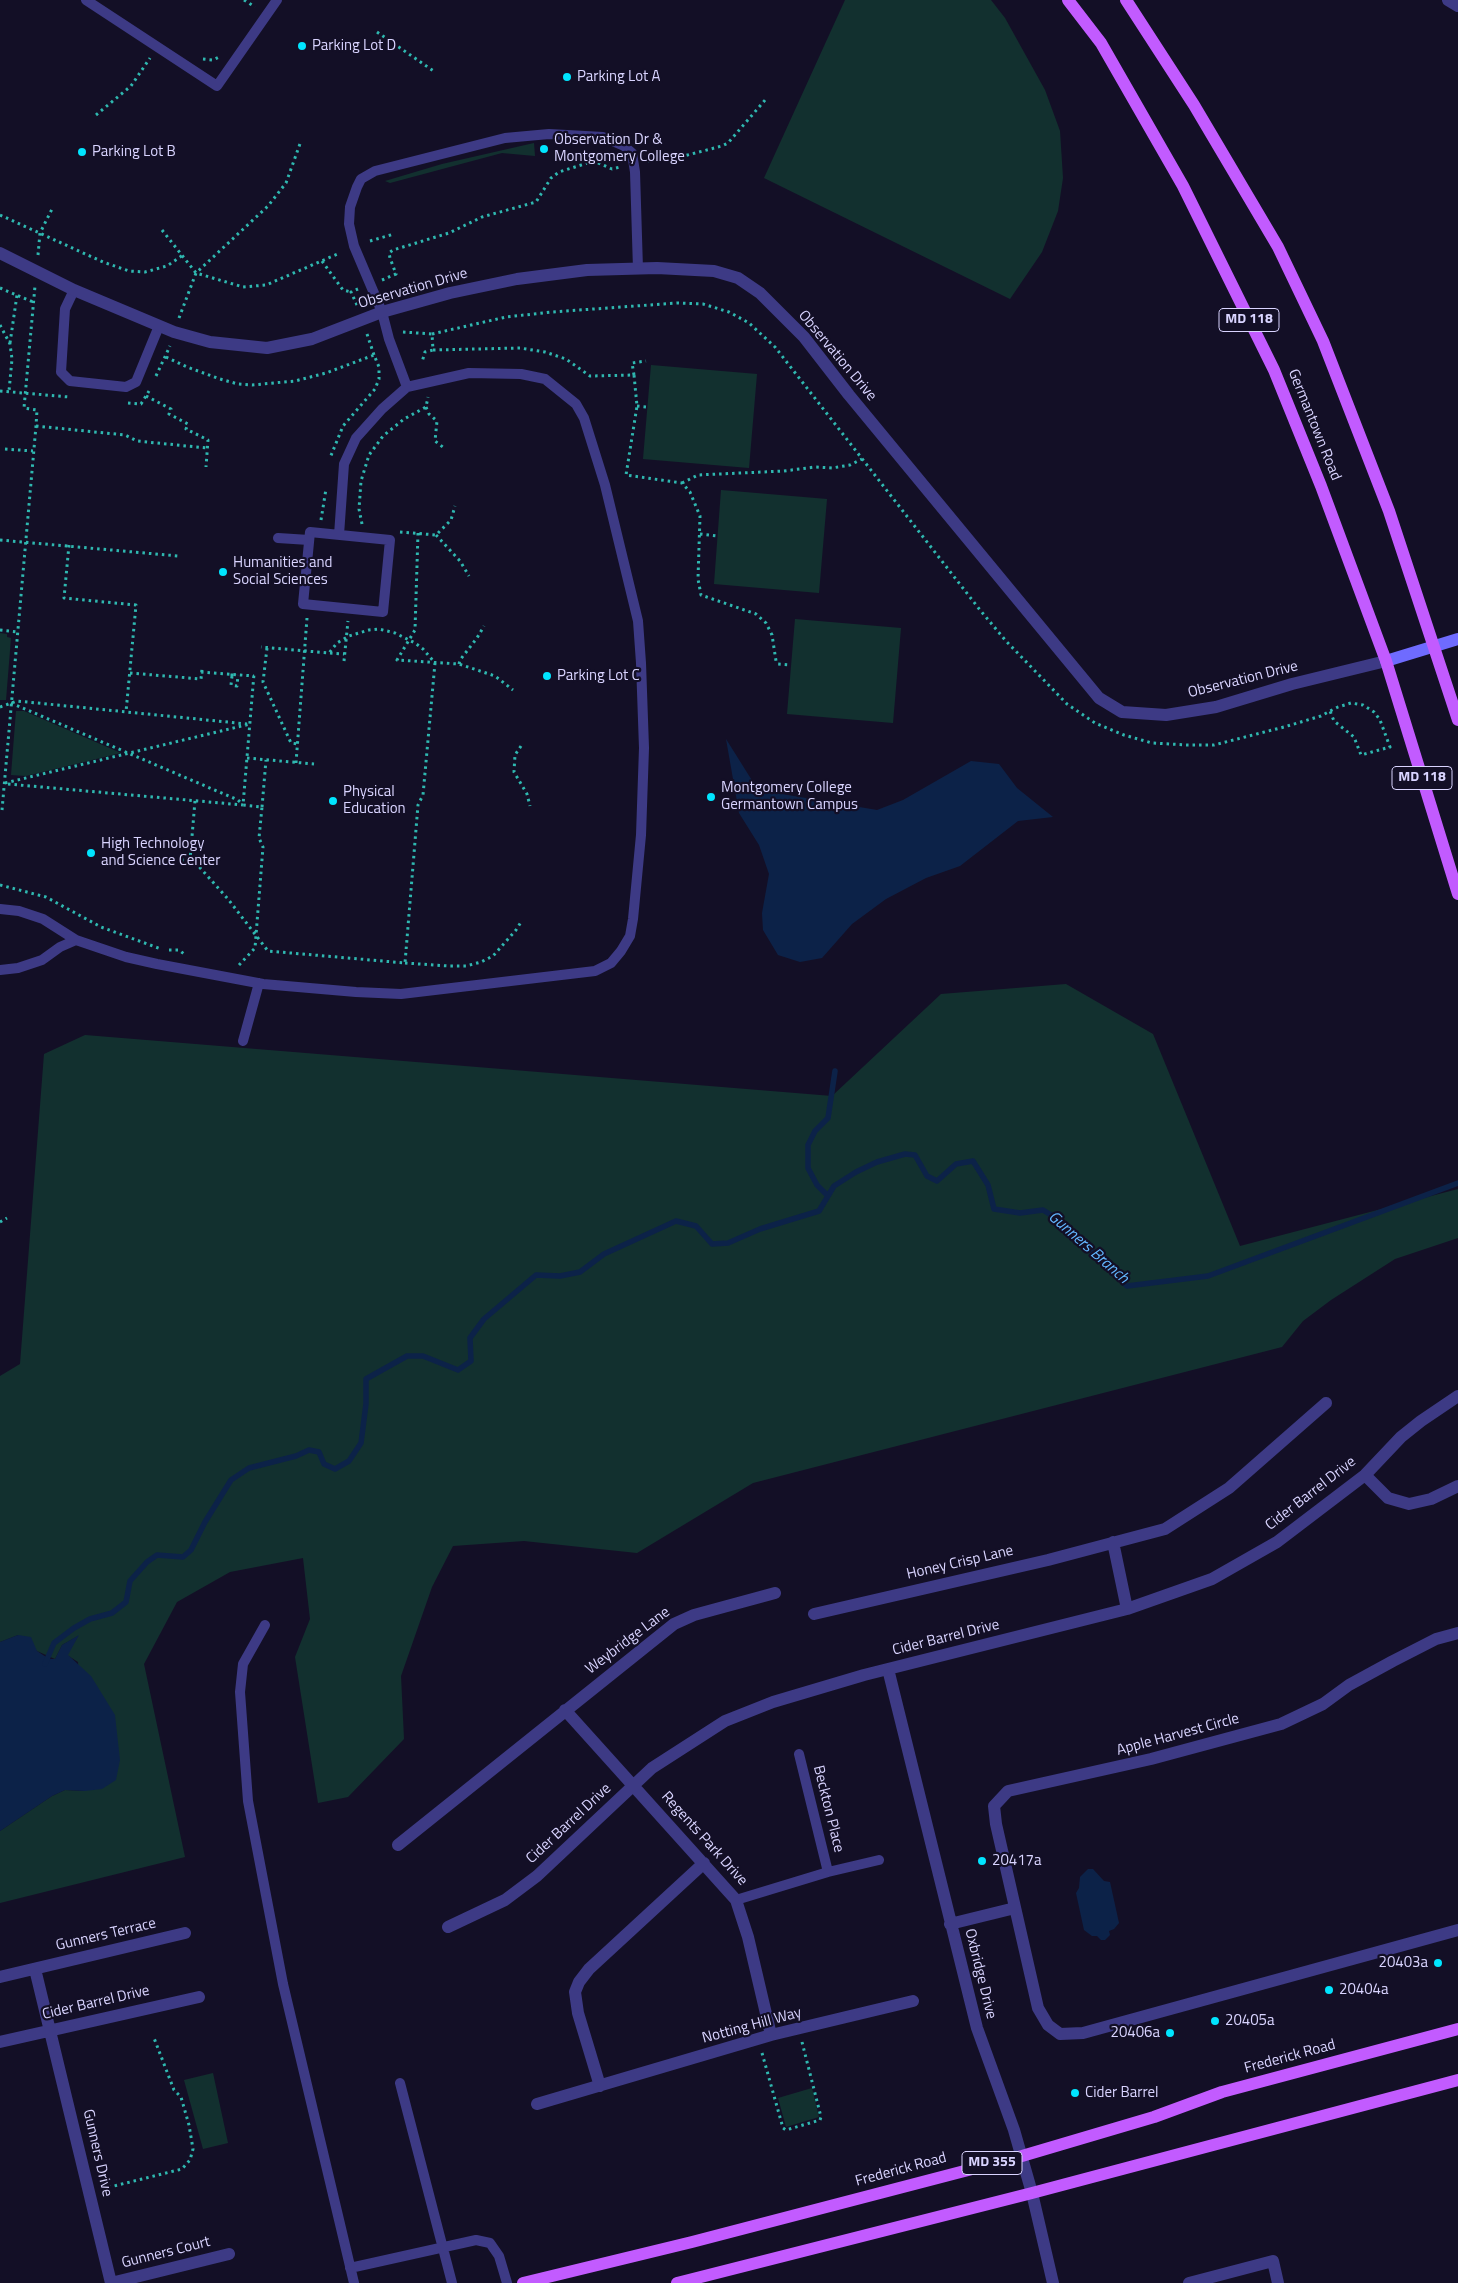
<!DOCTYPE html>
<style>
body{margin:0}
canvas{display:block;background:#130f26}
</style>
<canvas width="1458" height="2283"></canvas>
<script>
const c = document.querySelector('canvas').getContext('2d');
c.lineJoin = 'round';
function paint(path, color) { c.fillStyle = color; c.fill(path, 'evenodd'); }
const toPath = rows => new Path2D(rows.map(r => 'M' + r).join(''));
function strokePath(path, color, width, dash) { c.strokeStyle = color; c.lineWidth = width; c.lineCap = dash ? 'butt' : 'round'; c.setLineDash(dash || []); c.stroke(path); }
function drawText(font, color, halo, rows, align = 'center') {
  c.font = font + ' "Titillium Web",sans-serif'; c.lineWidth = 4.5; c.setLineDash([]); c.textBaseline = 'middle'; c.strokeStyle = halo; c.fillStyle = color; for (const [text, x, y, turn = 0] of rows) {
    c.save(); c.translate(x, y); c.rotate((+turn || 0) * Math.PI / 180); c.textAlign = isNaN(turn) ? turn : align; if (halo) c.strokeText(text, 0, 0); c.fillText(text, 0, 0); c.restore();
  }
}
const green = toPath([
 [845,0,991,0,1005,18,1045,90,1060,131,1063,178,1058,211,1042,252,1010,299,764,178],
 [534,143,535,156,502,153,390,183,385,181,442,164],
 [651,365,757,374,749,468,643,459],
 [721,490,827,499,819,593,714,584],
 [795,619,901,628,893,723,787,714],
 [0,633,7,634,7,637,11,638,6,700,0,700],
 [16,711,24,711,121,753,26,776,11,775],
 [1066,984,1153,1034,1240,1246,1458,1189,1458,1238,1395,1259,1331,1300,1303,1321,1282,1347,753,1483,637,1553,524,1541,453,1546,432,1587,401,1676,404,1739,348,1797,318,1803,295,1657,310,1619,303,1558,230,1572,177,1602,144,1664,185,1857,0,1903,0,1831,52,1796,65,1790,85,1791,78,1662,67,1655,78,1636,62,1645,55,1659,37,1651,18,1635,0,1642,0,1376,20,1364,44,1054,85,1035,832,1096,941,994],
 [213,2073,228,2143,203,2149,184,2080],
 [812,2088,819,2117,786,2127,778,2098]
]);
const water = toPath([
 [726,739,758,790,877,810,903,800,971,761,999,764,1017,788,1053,817,1018,821,960,866,926,878,886,899,852,924,822,958,800,962,778,955,763,930,762,913,769,874,759,845,739,813],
 [18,1635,31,1637,37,1651,49,1659,55,1659,62,1645,79,1635,68,1655,91,1676,115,1715,120,1760,116,1780,102,1789,85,1791,65,1790,52,1796,0,1831,0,1642],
 [1088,1869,1093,1869,1104,1881,1110,1882,1119,1923,1114,1929,1109,1931,1110,1935,1105,1940,1101,1940,1097,1936,1092,1936,1084,1930,1076,1893,1079,1888,1080,1877]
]);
const stream = toPath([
 [828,1196,817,1185,808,1168,808,1145,815,1131,828,1118,835,1071],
 [45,1664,54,1643,74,1628,90,1619,112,1613,126,1602,130,1581,147,1562,157,1555,183,1557,191,1550,205,1522,231,1480,249,1468,296,1456,309,1450,319,1452,324,1464,335,1469,349,1461,361,1443,366,1404,366,1379,407,1356,423,1356,458,1370,471,1361,470,1338,484,1319,536,1275,560,1276,580,1272,604,1254,676,1221,696,1226,712,1244,728,1243,760,1229,819,1211,834,1186,856,1172,877,1162,905,1154,915,1155,927,1176,937,1181,956,1164,973,1161,988,1185,994,1209,1020,1213,1043,1210,1064,1223,1127,1286,1208,1276,1458,1183]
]);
const path = toPath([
 [244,0,255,7],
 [377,32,435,72],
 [203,59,213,60,219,57],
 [96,115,131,86,150,58],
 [648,161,680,157,722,146,728,143,766,99],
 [0,215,103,262,129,271,145,272,167,266,183,255],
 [162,230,196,273,243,287,266,285,340,253],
 [370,241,394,234],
 [38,255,40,233,53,207],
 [322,261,343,290,351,292],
 [382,280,396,274,390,258,389,253,393,250,449,233,482,217,536,202,551,178,559,172,594,161,612,169,620,167],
 [0,288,33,302],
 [357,305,351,292,358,289],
 [179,318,196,273,268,206,286,183,301,141],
 [0,325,10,344,12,359,9,391],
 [403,332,432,334,433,350,425,352,422,362],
 [367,334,374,355],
 [432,334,506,317,552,312,677,303,703,304,729,312,749,323,775,347,980,610,1006,641,1067,704,1095,723,1124,735,1152,743,1188,745,1214,745,1284,727,1321,716,1330,711,1338,707,1351,703,1363,705,1374,712,1380,720,1390,747,1361,755,1354,737,1334,721,1330,711],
 [10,343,17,295],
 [433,350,520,348,545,352,566,359,590,376,634,375,637,406,626,475,682,483,690,492,700,516,698,579,701,595,756,614,766,623,772,635,776,661,778,664,791,665],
 [166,357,187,367,220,379,238,384,252,385,295,381,326,373,374,355,379,367,379,379,375,389,343,426,330,458],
 [634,375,632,363,646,361],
 [156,376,170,346],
 [0,391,69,397],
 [146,396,171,409,169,414,188,424,186,429,208,440,206,467],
 [128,403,141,404,149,391],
 [637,406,647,407],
 [426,407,429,414,437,421,435,441,444,448],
 [36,426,125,435,137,441,207,448],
 [5,449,33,451],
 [682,483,698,475,784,471,815,467,832,468,850,465,862,459],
 [321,520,326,489],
 [362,524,359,509,361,481,369,455,383,436,404,419,426,407,428,397],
 [400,532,436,535,451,520,455,506],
 [418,533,415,630,397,660,459,664,495,676,513,690],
 [700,534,717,536],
 [436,535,460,561,469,576],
 [0,540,178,556],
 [69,545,64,598,136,605,126,712],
 [0,630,18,632],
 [267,648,263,682,291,743,298,744],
 [330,653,344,654],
 [344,661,348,621],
 [459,664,460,660,477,638,484,626],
 [201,672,254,676],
 [130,673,201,679,202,669],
 [232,676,231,685,237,686,238,675],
 [11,703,238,800,243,805],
 [0,707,17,701,247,724],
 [521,746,515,755,514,772,527,794,530,806],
 [247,758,314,764],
 [296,763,307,618],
 [5,783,250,724],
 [8,784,243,805],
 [195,801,190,860,194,861,228,899,268,951,405,963,418,805,423,795,435,663,423,649,415,643,395,633,379,629,369,630,349,636,337,643,329,653,261,647],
 [262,807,266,760],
 [2,810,36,426,37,410,24,408,35,286],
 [181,860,190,860],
 [0,885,46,897,101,927,161,949],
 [169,950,179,950,184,954],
 [405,963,449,966,466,966,481,962,493,956,516,930,521,922],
 [239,965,255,948,263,847,259,838,262,807,243,805,254,674],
 [0,1222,7,1218],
 [762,2053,783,2128,786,2130,820,2120,821,2117,802,2042],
 [102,2189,182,2169,190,2160,193,2149,189,2125,181,2097,174,2090,154,2038]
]);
const lane = toPath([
 [86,0,217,86,277,0],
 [74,290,65,309,61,372,70,381,126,387,136,382,159,326],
 [407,387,389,339,382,312,354,246,349,224,350,207,357,187,361,179,375,171,505,138,549,134,603,137,624,146,632,153,635,172,638,269],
 [310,532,390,540,383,612,303,604,310,532],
 [278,538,309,540],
 [0,909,19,911,43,919,76,940,126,957,157,964,263,984,356,992,401,994,595,971,611,963,621,951,630,936,633,919,641,835,644,748,641,663,638,621,605,485,584,418,576,404,545,379,521,374,469,373,407,387,382,409,356,438,344,464,339,535],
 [0,970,18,968,42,960,60,947,76,940],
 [243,1041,259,983],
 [265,1625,243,1664,240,1692,248,1801,283,1984,354,2283],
 [799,1754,828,1872],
 [736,1900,828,1872,879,1860],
 [400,2083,452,2283],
 [350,2268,476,2240,490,2243,499,2256,507,2283]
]);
const street = toPath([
 [1448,0,1458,6],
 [0,253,74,290,174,332,210,342,267,348,312,339,382,312,450,293,517,279,587,270,657,268,714,271,738,278,760,293,804,337,849,395,1099,698,1122,712,1166,715,1216,707,1292,684,1386,661],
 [1365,1475,1388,1498,1409,1504,1431,1499,1458,1486],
 [1113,1542,1127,1609],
 [814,1614,1048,1560,1165,1529,1229,1488,1326,1403],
 [1458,1633,1436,1639,1393,1661,1349,1685,1323,1704,1281,1724,1151,1759,1008,1791,994,1806,996,1824,1038,2008,1048,2025,1060,2034,1083,2033,1458,1930],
 [888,1669,977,2028,1014,2130,1032,2193,1053,2283],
 [565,1710,736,1900,748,1937,771,2035],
 [398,1845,674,1624,694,1615,775,1593],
 [950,1924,1015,1908],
 [448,1927,505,1900,537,1876,652,1768,725,1721,773,1702,864,1675,1127,1609,1212,1579,1277,1542,1365,1475,1401,1437,1421,1421,1458,1396],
 [35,1969,111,2283,229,2254],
 [0,1977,185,1933],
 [0,2042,199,1997],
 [600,2086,578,2013,575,1992,579,1982,589,1969,704,1863],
 [537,2104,771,2035,913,2001],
 [1189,2283,1273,2261,1278,2283]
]);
const secondary = toPath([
 [1386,661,1458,639]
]);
const primary = toPath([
 [1068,0,1101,43,1183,186,1274,370,1321,486,1386,661,1458,894],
 [1126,0,1194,105,1278,247,1323,341,1389,511,1458,720],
 [523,2283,692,2242,1022,2156,1154,2117,1222,2092,1458,2029],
 [677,2283,1032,2193,1458,2080]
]);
const pathBridge = toPath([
 [232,676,232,672]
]);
const markers = [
 [302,46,5,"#00e5ff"],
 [567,77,5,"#00e5ff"],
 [544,149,5,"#00e5ff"],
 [82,152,5,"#00e5ff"],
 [223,572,5,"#00e5ff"],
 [547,676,5,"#00e5ff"],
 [711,797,5,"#00e5ff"],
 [333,801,5,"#00e5ff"],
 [91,853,5,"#00e5ff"],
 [982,1861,5,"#00e5ff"],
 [1438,1963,5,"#00e5ff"],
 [1329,1990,5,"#00e5ff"],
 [1215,2021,5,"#00e5ff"],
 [1170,2033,5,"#00e5ff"],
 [1075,2093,5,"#00e5ff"]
];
const shields = [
 [1249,320,60],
 [1422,778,60],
 [992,2163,60]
];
const shieldNames = [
 ["MD 118",1249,320],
 ["MD 118",1422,778],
 ["MD 355",992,2163]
];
const poiNames = [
 ["Parking Lot D",312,46],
 ["Parking Lot A",577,77],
 ["Observation Dr &",554,140],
 ["Montgomery College",554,157],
 ["Parking Lot B",92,152],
 ["Humanities and",233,563],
 ["Social Sciences",233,580],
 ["Parking Lot C",557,676],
 ["Montgomery College",721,788],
 ["Germantown Campus",721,805],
 ["Physical",343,792],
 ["Education",343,809],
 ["High Technology",101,844],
 ["and Science Center",101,861],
 ["20417a",992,1861],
 ["20403a",1428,1963,"right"],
 ["20404a",1339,1990],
 ["20405a",1225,2021],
 ["20406a",1160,2033,"right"],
 ["Cider Barrel",1085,2093]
];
const streetNames = [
 ["Observation Drive",413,289,-16],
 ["Observation Drive",837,356,50],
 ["Germantown Road",1314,425,68],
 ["Observation Drive",1243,680,-14],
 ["Cider Barrel Drive",1311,1494,-38],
 ["Honey Crisp Lane",960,1563,-13],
 ["Cider Barrel Drive",946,1638,-14],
 ["Weybridge Lane",628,1641,-37],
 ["Apple Harvest Circle",1178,1735,-15],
 ["Beckton Place",828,1809,76],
 ["Cider Barrel Drive",569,1824,-43],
 ["Regents Park Drive",704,1839,48],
 ["Gunners Terrace",106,1935,-13],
 ["Oxbridge Drive",980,1974,76],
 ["Cider Barrel Drive",96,2003,-13],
 ["Notting Hill Way",752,2026,-15],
 ["Frederick Road",1290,2057,-15],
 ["Gunners Drive",97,2153,77],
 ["Frederick Road",901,2170,-15],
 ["Gunners Court",166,2253,-14]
];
const waterNames = [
 ["Gunners Branch",1088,1248,41]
];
paint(green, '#12302f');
paint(water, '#0c2248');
strokePath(stream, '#0c2248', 5.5);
strokePath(path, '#2fb8b0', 3, [2.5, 4]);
strokePath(lane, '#3d3a85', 10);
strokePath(street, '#3d3a85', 12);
strokePath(secondary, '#6f6bff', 12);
strokePath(primary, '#c25bff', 12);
strokePath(pathBridge, '#2fb8b0', 3, [2.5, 4]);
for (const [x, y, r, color] of markers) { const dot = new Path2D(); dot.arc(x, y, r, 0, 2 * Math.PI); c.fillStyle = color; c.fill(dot); strokePath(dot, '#130f26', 2); }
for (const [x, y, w] of shields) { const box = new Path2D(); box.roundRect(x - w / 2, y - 11.5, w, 23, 4); c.fillStyle = '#130f26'; c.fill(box); strokePath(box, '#d9d4ff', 1); }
drawText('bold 14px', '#d9d4ff', null, shieldNames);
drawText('15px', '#d9d4ff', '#130f26', poiNames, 'left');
drawText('15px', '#d9d4ff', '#130f26', streetNames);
drawText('italic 16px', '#62b6ff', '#130f26', waterNames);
</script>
